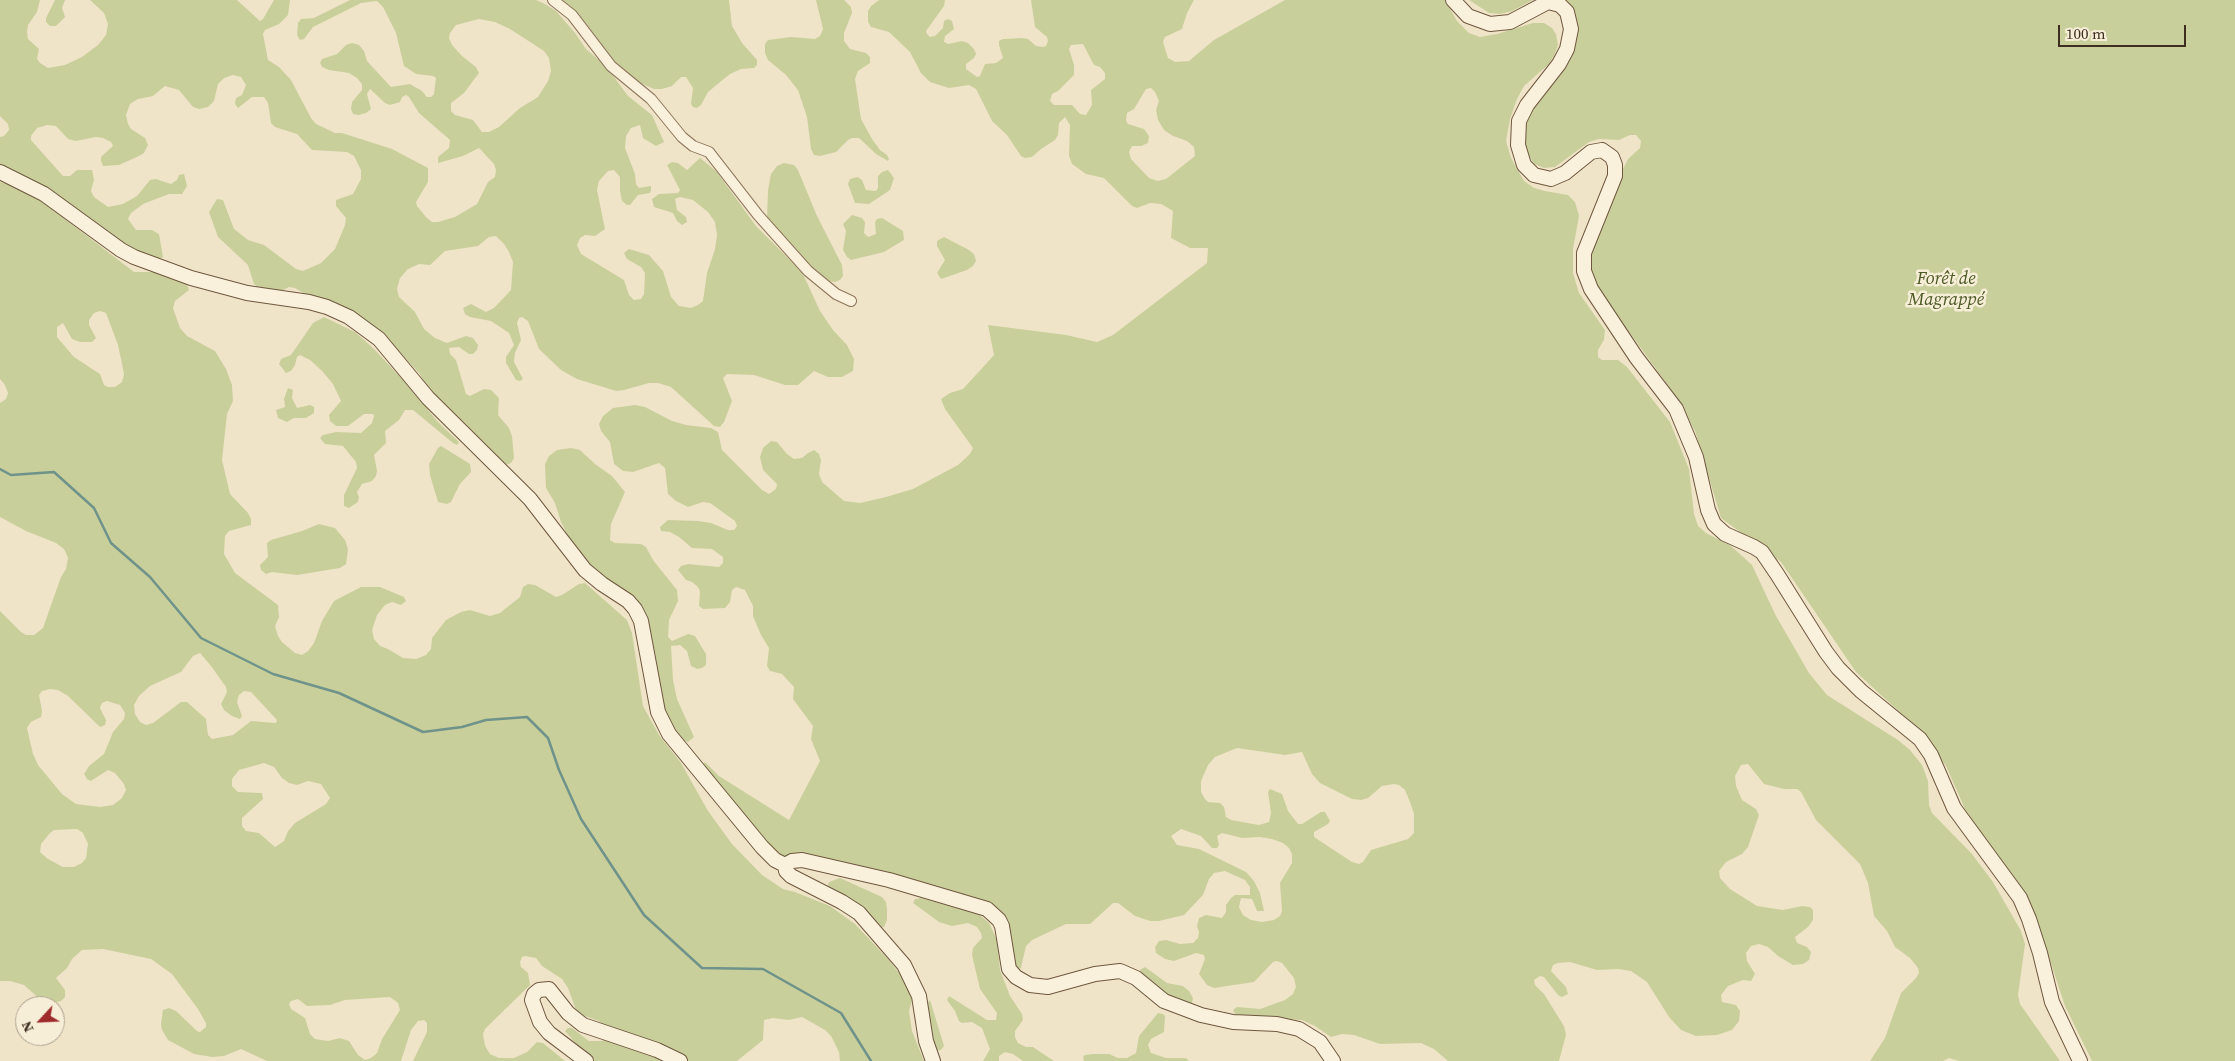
<!DOCTYPE html>
<meta charset="utf-8">
<style>
body{margin:0}
#map{position:relative;width:2235px;height:1061px;overflow:hidden;background:#f0e4c8;font-family:"Source Serif 4",serif}
canvas{display:block}
.north{position:absolute;left:15px;top:996px;width:50px;height:50px;box-sizing:border-box;background:#f7eed8;border:1px solid #ada18e;border-radius:50%;rotate:245deg;font-size:14px;font-weight:700;line-height:20px;text-align:center;color:#3d2e20}
.north::after{content:'';display:block;margin:auto;width:18px;height:22px;background:#9e2a2b;clip-path:polygon(50% 0,100% 100%,50% 72%,0 100%)}
.scale{position:absolute;left:2058px;top:25px;width:128px;height:22px;box-sizing:border-box;border:2px solid #3d2e20;border-top:0;padding-left:6px;font-size:15px;line-height:18px;white-space:nowrap;color:#3d2e20;-webkit-text-stroke:4px #f7eed8;paint-order:stroke}
</style>
<div id="map">
<canvas width="2235" height="1061"></canvas>
<div class="north">N</div>
<div class="scale">100 m</div>
</div>
<script>
const c = document.querySelector('canvas').getContext('2d');
c.lineJoin = 'round';
function paint(path, color) { c.fillStyle = color; c.fill(path, 'evenodd'); }
const toPath = rows => new Path2D(rows.map(r => 'M' + r).join(''));
function strokePath(path, color, width, dash) { c.strokeStyle = color; c.lineWidth = width; c.lineCap = dash ? 'butt' : 'round'; c.setLineDash(dash || []); c.stroke(path); }
function drawText(font, color, halo, rows, align = 'center') {
  c.font = font + ' "Source Serif 4",serif'; c.lineWidth = 5; c.setLineDash([]); c.textBaseline = 'middle'; c.strokeStyle = halo; c.fillStyle = color; for (const [text, x, y, turn = 0] of rows) {
    c.save(); c.translate(x, y); c.rotate((+turn || 0) * Math.PI / 180); c.textAlign = isNaN(turn) ? turn : align; if (halo) c.strokeText(text, 0, 0); c.fillText(text, 0, 0); c.restore();
  }
}
const green = toPath([
 [0,0,40,0,37,12,28,25,27,32,28,39,39,49,37,59,40,63,48,68,65,65,82,57,98,45,106,35,108,24,104,13,90,0,237,0,260,21,263,19,274,0,290,0,288,15,279,24,265,30,263,34,268,60,279,67,291,80,311,118,316,124,335,133,342,133,392,149,428,168,428,182,416,202,417,206,426,217,432,222,438,222,455,217,477,204,488,182,495,177,496,170,494,164,479,148,463,156,438,163,438,157,449,148,450,140,419,113,409,97,406,95,402,97,400,102,390,105,385,103,370,89,367,94,371,109,366,113,358,115,353,114,351,109,352,102,362,90,362,84,357,78,349,73,329,70,322,67,320,63,322,59,337,54,346,45,352,43,359,45,364,51,367,61,391,87,410,84,422,91,427,97,431,97,434,94,436,78,433,76,416,74,404,66,396,33,383,7,377,1,361,3,313,27,304,39,300,40,297,35,298,23,301,19,314,18,350,0,536,0,545,4,556,11,575,33,586,49,606,66,628,96,652,115,664,142,656,146,643,138,640,125,631,128,626,136,625,148,635,174,636,184,639,188,651,186,651,190,650,193,638,195,630,205,627,205,622,201,620,191,620,177,614,170,608,171,599,181,597,190,605,229,595,236,585,235,580,238,577,245,581,254,624,280,629,295,634,300,641,299,644,294,645,273,641,267,627,259,624,253,629,249,649,255,663,271,671,297,679,306,691,308,698,305,703,301,707,273,715,249,717,235,715,222,708,212,693,200,680,197,675,199,677,210,686,217,687,222,682,225,677,221,673,213,654,207,652,199,659,194,678,193,680,190,667,165,672,162,678,163,687,170,700,158,716,171,756,226,802,272,820,311,833,330,847,345,854,359,853,371,842,377,828,377,814,371,798,385,785,385,754,375,727,374,723,378,732,401,724,422,720,427,714,426,671,387,658,383,649,383,624,390,616,391,577,379,561,370,539,349,528,321,522,317,519,318,517,323,521,340,515,353,514,362,523,379,520,381,516,380,506,363,506,357,514,345,509,333,491,321,470,317,465,314,463,308,471,304,486,312,494,308,511,290,513,262,509,252,504,244,496,236,489,237,478,246,445,251,430,265,419,264,408,269,400,278,397,289,399,297,415,312,424,329,435,338,447,343,466,336,473,338,478,345,477,350,473,354,469,354,459,347,449,348,450,354,456,360,466,394,470,396,484,389,491,390,499,398,498,415,509,428,512,436,514,458,511,463,506,465,501,463,436,401,419,373,379,330,354,313,305,294,295,288,289,287,281,291,261,290,254,284,248,265,218,237,209,212,217,199,223,200,234,229,248,240,264,245,296,269,303,271,321,263,335,249,345,225,346,218,336,206,336,200,353,194,361,179,361,170,354,156,347,152,312,150,297,134,275,127,271,123,268,103,264,97,252,97,238,108,235,104,236,98,242,95,246,85,241,77,233,75,224,78,218,84,214,101,208,107,199,109,193,107,179,90,165,86,153,96,138,99,130,104,126,115,128,124,131,129,145,138,148,145,144,153,139,156,119,165,103,166,101,161,101,157,113,146,111,142,103,138,96,137,76,141,68,139,56,126,47,125,37,128,31,136,31,140,63,176,70,176,77,170,92,170,94,180,91,191,94,197,108,207,123,204,137,196,150,180,156,179,171,184,177,180,179,175,184,174,187,186,182,194,169,194,143,204,131,213,128,219,136,230,152,230,159,234,163,257,157,260,128,248,0,167,0,137,4,136,9,130,8,124,0,116],
 [479,19,495,22,510,29,544,51,549,58,551,71,548,81,538,97,520,108,499,127,489,132,482,132,473,120,455,115,451,111,451,103,464,93,479,73,476,67,462,56,452,45,449,38,450,33,456,25],
 [55,0,65,0,62,8,65,17,56,26,50,26,46,22,46,18],
 [561,0,729,0,732,26,742,43,757,60,757,65,754,68,741,69,730,74,708,92,701,105,697,108,693,107,691,104,693,88,686,77,681,77,672,86,662,89,654,89,640,83,624,72,613,60,578,13],
 [816,0,844,0,851,7,852,13,844,33,844,41,850,49,866,53,870,57,870,63,858,71,855,79,861,119,872,139,880,150,887,155,889,159,888,161,876,154,859,138,852,138,848,140,836,152,820,156,814,155,811,149,807,117,798,90,786,75,768,60,765,53,765,44,768,40,791,37,815,39,820,36,823,29],
 [879,0,945,0,944,6,926,31,927,34,930,37,935,36,943,28,944,21,948,19,952,21,954,29,945,36,944,42,948,44,962,41,968,43,974,49,976,54,974,58,966,64,966,69,977,77,980,76,985,64,996,63,1003,58,999,45,999,41,1003,39,1022,38,1028,39,1036,46,1043,47,1046,46,1048,41,1047,37,1035,27,1031,0,1194,0,1187,13,1182,29,1165,37,1163,42,1168,58,1175,62,1189,61,1214,40,1285,0,1445,0,1457,21,1469,33,1480,37,1497,34,1533,23,1544,23,1552,28,1556,34,1558,45,1554,56,1549,64,1524,86,1517,99,1510,119,1506,141,1511,158,1524,181,1534,188,1545,191,1568,195,1575,202,1579,216,1573,249,1573,273,1579,293,1605,330,1604,340,1598,350,1598,357,1602,360,1618,360,1627,367,1670,422,1689,469,1694,514,1698,526,1706,533,1731,546,1752,565,1776,616,1809,673,1827,695,1898,740,1910,750,1922,765,1928,781,1929,805,1932,813,1972,854,1993,882,2021,931,2025,944,2018,995,2020,1004,2060,1061,1959,1061,1949,1058,1943,1061,1870,1061,1885,1038,1901,993,1916,978,1919,973,1918,968,1910,958,1895,947,1887,931,1874,916,1868,883,1860,864,1816,820,1801,792,1797,789,1784,789,1764,784,1748,764,1741,765,1735,776,1736,786,1742,800,1756,809,1759,815,1748,847,1742,854,1726,862,1719,871,1720,878,1730,889,1757,906,1783,910,1802,906,1810,907,1813,910,1813,920,1808,927,1795,937,1797,943,1807,947,1811,952,1809,960,1803,964,1793,965,1778,956,1768,947,1759,944,1751,946,1746,953,1747,961,1755,974,1751,981,1743,980,1728,986,1721,995,1722,1002,1736,1005,1740,1011,1739,1021,1732,1030,1717,1035,1696,1036,1681,1030,1669,1017,1647,982,1631,971,1618,969,1597,970,1570,962,1558,963,1553,965,1551,971,1566,987,1568,994,1562,997,1558,995,1544,977,1540,976,1534,980,1535,985,1544,994,1564,1026,1566,1035,1559,1061,1448,1061,1434,1049,1421,1043,1380,1044,1354,1035,1342,1034,1331,1037,1315,1026,1302,1020,1237,1017,1233,1010,1237,1007,1260,1009,1285,1000,1293,994,1296,987,1294,978,1282,963,1277,961,1273,962,1254,982,1214,988,1207,985,1199,974,1205,959,1204,955,1196,953,1174,961,1165,959,1156,953,1155,947,1159,941,1166,940,1180,944,1193,943,1198,938,1199,932,1197,926,1199,918,1206,915,1222,918,1226,912,1226,905,1231,898,1235,895,1250,895,1250,887,1245,880,1225,871,1214,873,1209,879,1203,895,1184,915,1159,921,1150,921,1135,916,1118,903,1113,903,1090,924,1066,924,1032,940,1026,946,1021,968,1018,970,1014,968,1001,916,897,876,801,852,781,858,768,847,700,767,705,762,719,776,789,820,820,761,811,739,813,726,793,699,794,687,782,674,770,671,767,666,769,648,761,635,753,616,753,606,745,590,736,587,732,590,730,602,725,608,703,609,699,606,700,591,698,587,692,582,686,580,678,570,681,566,688,564,719,567,723,563,723,557,712,549,692,548,679,537,670,532,661,531,660,527,668,520,698,521,711,523,728,530,734,530,737,526,735,521,710,503,703,502,688,507,676,501,668,494,665,468,659,463,633,472,623,471,614,464,610,442,601,431,599,424,603,416,613,408,635,405,645,407,672,421,686,425,711,428,718,432,722,450,762,490,769,494,776,489,777,484,763,470,760,457,763,448,771,441,777,442,787,454,794,459,802,458,808,453,814,450,819,454,821,460,819,474,822,482,844,501,860,503,886,497,913,489,958,465,970,454,973,448,945,409,941,399,950,393,963,389,994,355,988,325,1066,335,1097,342,1113,335,1207,263,1208,248,1190,248,1171,238,1173,211,1161,204,1150,203,1137,208,1132,206,1104,178,1086,174,1072,164,1069,156,1070,125,1065,117,1059,123,1058,135,1055,140,1041,149,1032,157,1025,158,1021,156,1007,135,992,121,976,89,969,85,949,88,930,82,921,73,910,52,889,32,871,27,868,22,868,11,871,6],
 [1083,44,1094,65,1100,67,1105,73,1105,79,1091,90,1092,105,1086,115,1080,114,1072,105,1054,105,1050,101,1052,94,1058,91,1074,75,1074,65,1069,49,1071,45],
 [1151,88,1155,92,1159,101,1156,110,1158,120,1164,130,1173,136,1187,141,1194,147,1195,156,1166,179,1158,181,1149,178,1131,159,1129,152,1132,146,1141,146,1148,143,1149,136,1144,129,1128,124,1126,120,1127,113,1134,109,1146,89],
 [1237,748,1285,755,1302,752,1312,774,1320,783,1352,799,1361,800,1368,798,1382,786,1394,784,1399,785,1405,790,1410,802,1414,814,1414,833,1408,839,1371,850,1363,862,1359,864,1352,862,1314,837,1314,832,1328,824,1330,821,1325,812,1321,812,1302,824,1298,824,1288,811,1282,794,1270,789,1268,792,1271,813,1269,822,1259,825,1231,820,1226,817,1224,807,1220,803,1208,802,1205,799,1201,792,1201,781,1208,765,1215,757],
 [1181,829,1201,836,1212,848,1217,848,1219,845,1217,836,1222,833,1242,838,1260,837,1272,839,1283,843,1289,848,1292,854,1292,863,1280,883,1282,911,1280,916,1274,920,1262,922,1251,920,1243,915,1239,907,1241,898,1252,899,1257,911,1264,911,1260,893,1254,881,1246,872,1199,849,1177,845,1171,836],
 [1469,0,1533,0,1512,11,1500,14,1489,13],
 [1565,0,2235,0,2235,1061,2092,1061,2065,1006,2040,930,1965,809,1946,766,1919,730,1856,672,1781,562,1721,518,1695,431,1672,391,1616,314,1591,275,1590,255,1623,169,1628,159,1640,148,1641,141,1636,135,1630,135,1619,140,1599,139,1589,142,1555,167,1544,168,1534,164,1526,151,1523,128,1530,110,1566,65],
 [784,163,794,165,798,170,817,216,842,265,843,276,840,280,835,282,828,281,816,275,767,219,768,190,771,174,777,166],
 [888,170,894,178,890,190,869,204,855,203,848,184,850,179,858,177,862,180,866,190,876,191,878,188,878,176,882,172],
 [0,182,16,186,31,193,134,272,157,272,184,281,188,287,189,290,175,301,173,308,180,328,187,336,215,351,226,369,232,385,233,401,227,414,222,460,230,494,248,513,251,519,251,525,229,531,225,536,224,554,235,573,278,605,279,617,275,626,278,636,282,642,295,653,302,655,308,651,314,643,322,621,334,601,361,587,380,587,404,597,406,601,401,605,392,602,385,605,377,615,372,630,374,639,380,646,388,649,403,658,416,659,426,655,431,649,432,638,446,620,461,612,470,610,490,616,500,613,520,597,523,587,528,584,535,585,556,597,562,595,579,584,585,583,627,620,632,633,643,706,659,735,681,763,708,811,732,844,762,875,783,889,795,892,830,906,855,924,888,959,906,982,911,992,912,1000,909,1011,912,1031,924,1061,840,1061,839,1052,831,1036,825,1030,802,1017,789,1020,773,1018,764,1020,763,1040,737,1061,581,1061,583,1052,565,1031,568,1028,572,1028,589,1041,602,1041,605,1039,606,1027,599,1021,582,1015,576,1010,568,988,562,979,542,966,536,958,525,956,522,957,520,962,521,967,528,973,530,985,485,1029,483,1034,485,1046,490,1054,499,1058,514,1058,527,1052,537,1042,543,1043,565,1061,413,1061,427,1032,427,1023,424,1020,418,1021,411,1030,401,1061,267,1061,241,1049,224,1056,212,1057,194,1054,168,1040,162,1030,161,1024,163,1010,169,1008,176,1011,197,1031,200,1032,206,1027,206,1023,198,1009,172,974,151,959,103,949,82,950,72,959,67,968,56,978,65,990,65,997,61,1001,49,1004,42,1001,24,985,10,981,0,981,0,611,21,632,26,635,34,635,43,628,61,577,66,569,68,558,64,549,56,543,26,531,0,517,0,403,6,399,8,393,5,385,0,379],
 [100,311,106,313,118,345,124,374,122,382,115,387,108,387,104,385,100,374,74,357,57,337,57,327,63,323,72,339,80,342,92,342,96,338,89,325,89,320,94,313],
 [200,653,211,666,226,687,227,692,221,704,224,710,232,716,240,719,242,716,237,702,239,695,244,691,251,692,277,720,276,723,251,721,233,735,212,739,208,735,206,719,187,702,181,702,153,723,146,725,140,722,135,714,134,705,139,696,150,686,181,672,193,656],
 [50,689,58,690,68,696,100,727,105,725,106,720,100,708,102,703,107,701,120,705,125,713,124,719,113,732,104,754,89,766,84,774,87,779,91,781,108,770,115,773,124,784,126,790,122,798,113,805,100,807,76,804,62,794,38,765,33,754,27,728,31,722,41,717,42,711,39,695,42,691],
 [264,763,274,767,282,778,289,783,297,785,308,781,321,784,330,798,326,804,295,823,288,831,284,841,275,847,259,833,246,831,242,826,242,818,263,799,262,793,238,792,232,786,232,779,239,770],
 [77,829,83,833,88,844,86,858,82,863,74,867,63,867,48,859,40,852,41,844,50,833,54,830],
 [390,997,398,1003,400,1010,382,1039,377,1053,371,1058,365,1060,358,1055,349,1041,340,1038,328,1041,315,1039,310,1034,305,1018,291,1009,289,1004,291,1001,298,999,307,1006,330,1005,345,1000],
 [852,215,862,218,865,222,864,233,868,237,876,234,875,222,877,219,882,218,903,231,904,240,884,252,851,260,847,257,843,250,846,231,843,224],
 [944,237,969,250,974,254,976,261,973,266,967,270,941,279,937,273,945,260,937,246,937,241],
 [324,317,355,332,373,348,406,383,438,422,459,442,457,445,453,443,413,410,405,410,399,420,385,431,386,443,374,455,377,471,376,476,372,481,362,484,357,492,359,497,358,502,349,508,344,506,344,495,357,468,356,462,343,446,325,444,320,438,323,435,336,432,361,433,372,423,374,416,373,414,364,414,348,426,336,426,330,421,329,415,341,401,333,384,322,371,310,360,300,355,297,357,295,365,291,371,286,373,279,364,281,359,291,355,313,323],
 [288,388,293,390,292,398,297,408,310,405,314,407,314,413,306,418,294,418,287,422,278,418,276,410,285,407,284,399],
 [441,446,470,464,471,472,460,484,451,502,447,504,438,502,430,475,429,464,438,448],
 [571,448,580,450,595,464,612,476,625,492,611,524,610,540,615,543,641,544,646,547,653,560,677,590,678,601,669,620,668,637,672,641,688,634,695,636,706,654,706,665,702,668,697,669,691,666,687,651,680,645,671,646,673,680,677,699,694,737,688,742,677,738,662,710,646,618,642,607,590,568,569,538,561,522,555,503,546,488,545,464,549,456,557,450],
 [319,524,335,528,345,540,348,549,346,564,340,568,297,575,272,572,266,574,261,570,260,565,268,557,267,543,271,540,302,531],
 [840,878,882,897,886,902,887,909,887,920,884,927,881,928,874,923,871,917,827,887,829,882],
 [921,898,980,915,989,923,997,940,1000,970,1010,996,1022,1014,1023,1020,1015,1031,1015,1037,1018,1043,1026,1047,1033,1047,1054,1061,1023,1061,1013,1054,1005,1052,999,1056,999,1061,983,1061,990,1049,982,1028,972,1022,962,1023,959,1021,955,1011,947,1000,949,996,987,1020,996,1020,997,1013,980,989,972,955,973,948,982,938,981,933,977,927,968,923,952,926,939,922,913,903,915,899],
 [1145,967,1167,983,1183,986,1189,991,1193,998,1192,1003,1189,1005,1169,999,1141,973,1140,970],
 [930,1000,944,1046,941,1050,934,1051,929,1023,928,1002],
 [1158,1013,1163,1014,1165,1016,1164,1032,1151,1039,1148,1045,1151,1053,1166,1058,1186,1058,1189,1061,1084,1061,1083,1057,1085,1055,1093,1054,1109,1054,1118,1058,1127,1058,1136,1053,1139,1036]
]);
const stream = toPath([
 [0,469,11,475,54,472,94,508,111,543,150,577,201,638,273,674,339,693,423,732,462,727,486,720,527,717,548,738,559,770,581,819,644,915,702,968,763,969,841,1013,871,1061]
]);
const street = toPath([
 [553,0,572,15,611,66,651,99,682,137,693,146,709,152,758,215,808,271,836,294,851,301]
]);
const secondary = toPath([
 [1453,0,1468,16,1490,24,1510,22,1548,2,1560,5,1567,12,1571,29,1567,49,1559,64,1527,105,1519,121,1518,145,1524,165,1534,175,1551,179,1565,173,1591,152,1602,150,1612,157,1615,165,1615,176,1584,253,1584,271,1591,289,1636,357,1676,409,1696,457,1708,510,1714,524,1725,534,1754,547,1762,552,1777,574,1826,652,1838,668,1861,691,1920,739,1931,755,1954,808,2020,898,2029,919,2040,953,2052,1002,2080,1061],
 [0,172,44,194,121,250,134,257,191,278,247,293,309,302,327,307,349,317,379,339,428,398,530,499,585,570,602,584,628,601,635,609,641,621,658,712,669,734,762,847,775,860,785,865],
 [785,865,792,861,802,860,889,880,987,909,999,920,1002,926,1009,969,1016,977,1030,985,1048,987,1095,974,1120,971,1136,978,1164,1001,1201,1015,1233,1022,1277,1024,1299,1029,1320,1042,1333,1061],
 [785,865,786,871,791,876,842,902,859,913,904,965,919,996,926,1041,933,1061],
 [586,1061,549,1033,540,1022,532,1000,534,994,539,990,549,989,568,1013,583,1025,657,1050,680,1061]
]);
const parkNames = [
 ["Forêt de",1946,279],
 ["Magrappé",1946,300]
];
paint(green, '#c9cf9b');
strokePath(stream, '#6f938a', 2.5);
strokePath(street, '#8d765c', 12);
strokePath(secondary, '#6f573f', 16);
strokePath(street, '#faf1dc', 10);
strokePath(secondary, '#faf1dc', 14);
drawText('italic 18px', '#4d5a26', '#f7eed8', parkNames);
</script>
